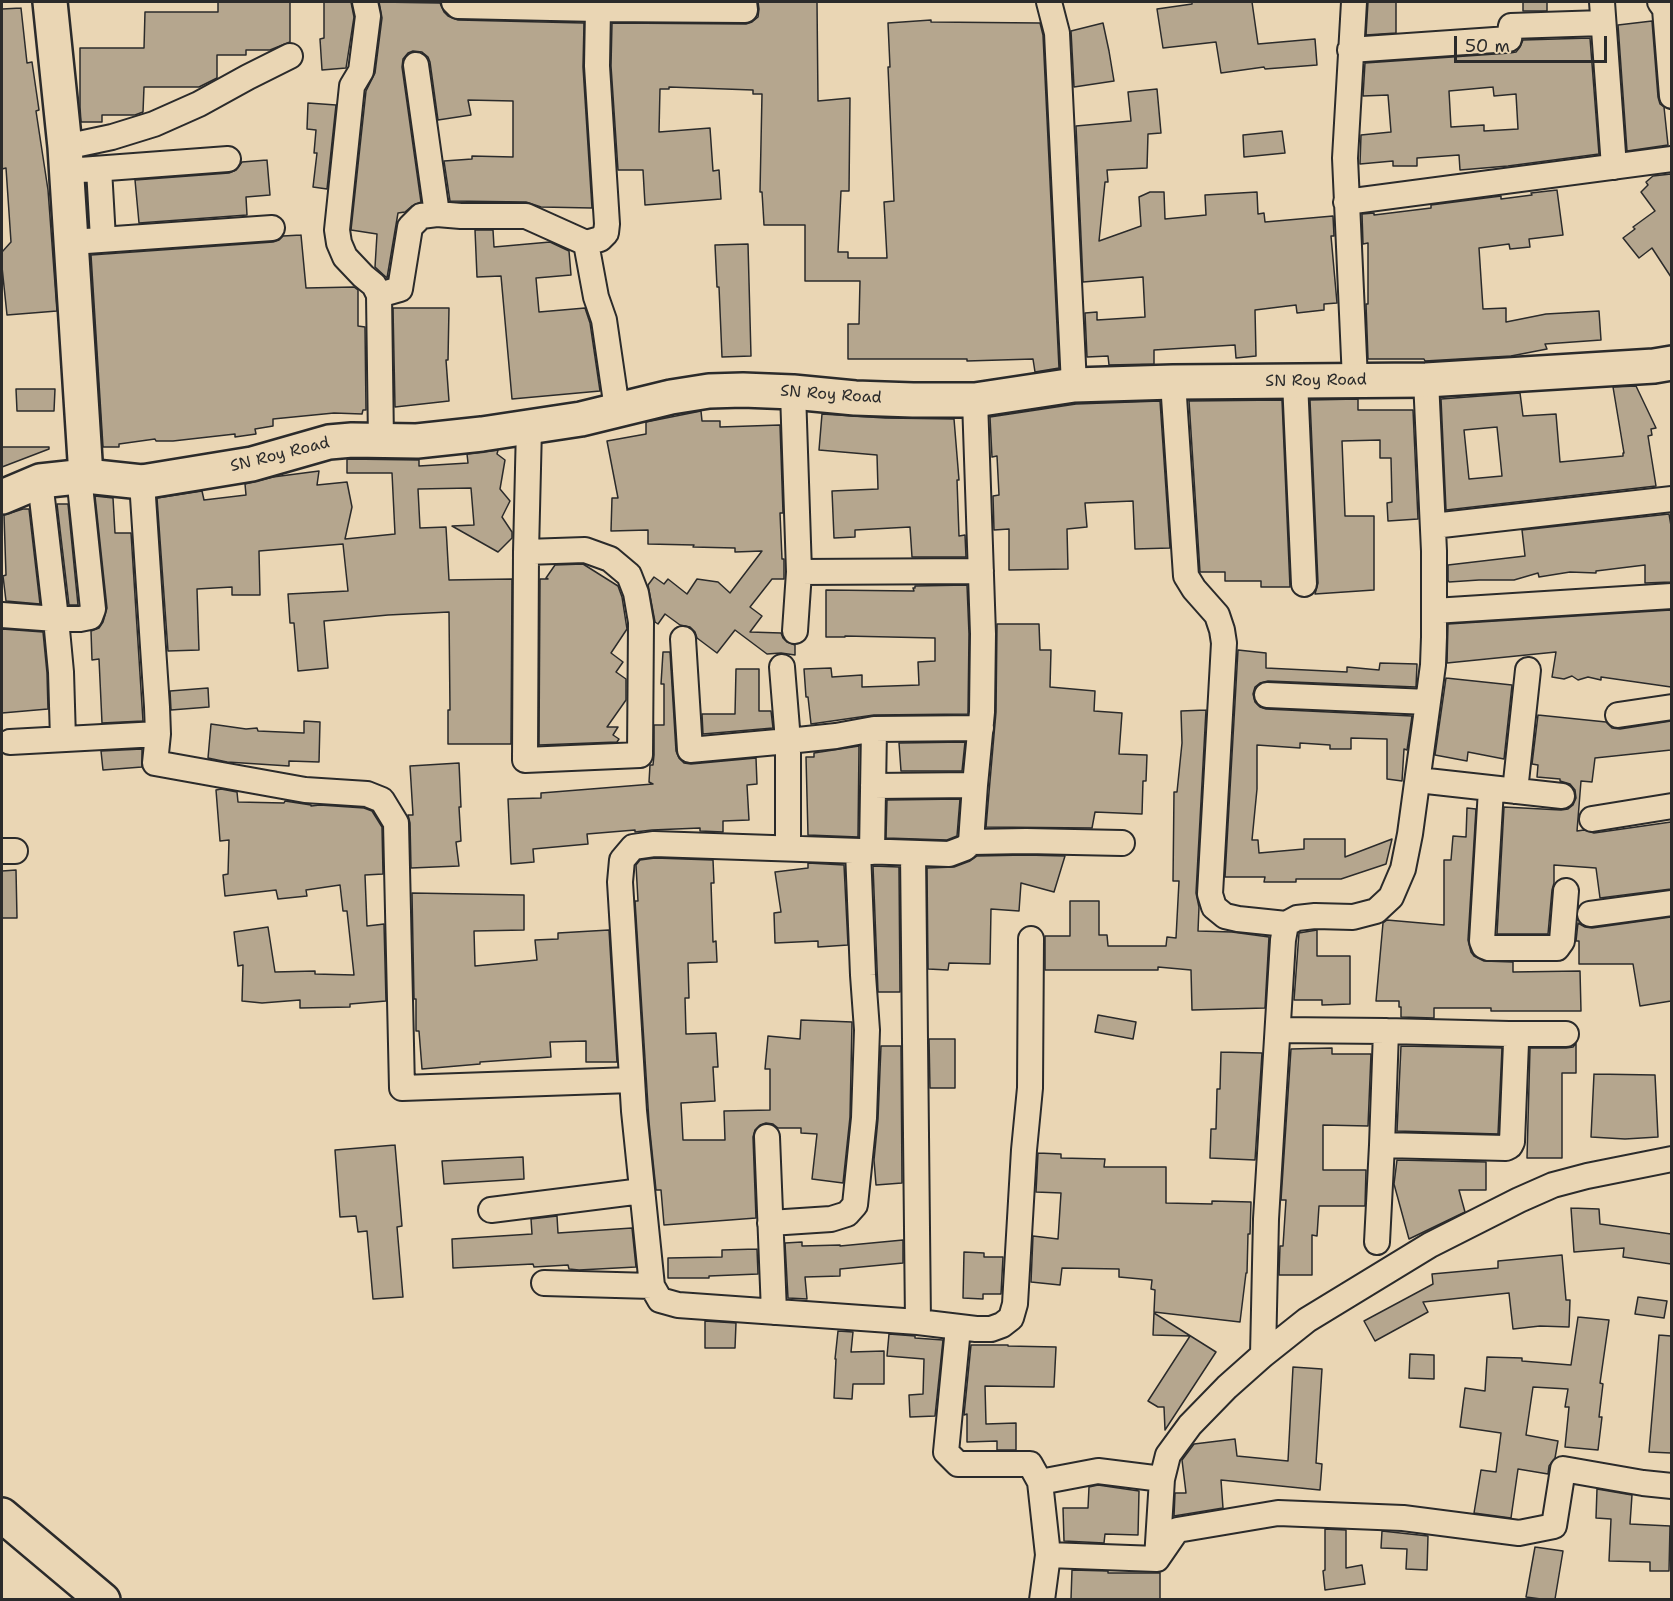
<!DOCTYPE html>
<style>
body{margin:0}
#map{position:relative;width:1673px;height:1601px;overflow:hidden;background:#ead6b4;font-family:"Shantell Sans",sans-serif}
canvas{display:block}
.frame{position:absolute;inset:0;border:3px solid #2b2b2b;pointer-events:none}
.scale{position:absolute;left:1454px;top:36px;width:153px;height:27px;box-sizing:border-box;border:3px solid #2b2b2b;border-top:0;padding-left:8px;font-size:18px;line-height:21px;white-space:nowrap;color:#2b2b2b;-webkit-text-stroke:4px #ead6b4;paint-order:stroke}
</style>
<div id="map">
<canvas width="1673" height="1601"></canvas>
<div class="frame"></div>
<div class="scale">50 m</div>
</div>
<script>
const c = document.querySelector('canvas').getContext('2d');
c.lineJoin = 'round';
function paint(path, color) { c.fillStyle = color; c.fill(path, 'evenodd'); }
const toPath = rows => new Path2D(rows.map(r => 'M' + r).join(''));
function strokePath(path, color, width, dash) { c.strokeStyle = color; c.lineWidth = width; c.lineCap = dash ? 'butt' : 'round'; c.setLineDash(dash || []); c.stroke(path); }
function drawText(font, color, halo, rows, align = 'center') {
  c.font = font + ' "Shantell Sans",sans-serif'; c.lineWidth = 5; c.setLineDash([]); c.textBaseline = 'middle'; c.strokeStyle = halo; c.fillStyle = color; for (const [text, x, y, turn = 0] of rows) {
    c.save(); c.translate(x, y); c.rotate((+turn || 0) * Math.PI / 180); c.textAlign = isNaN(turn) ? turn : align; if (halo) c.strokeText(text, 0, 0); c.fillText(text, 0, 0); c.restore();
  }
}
const building = toPath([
 [218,2,290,2,290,42,270,50,246,50,246,55,217,55,217,78,199,87,144,87,143,112,135,115,102,115,102,122,81,122,80,107,80,48,144,48,145,12,218,12,218,2],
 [324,2,351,2,354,17,346,68,322,70,320,39,324,38,324,2],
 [379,2,440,3,444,12,448,16,458,20,584,23,583,67,592,208,541,207,526,202,450,201,444,161,472,159,472,156,513,157,513,101,468,100,471,115,438,120,430,62,428,57,422,52,413,51,408,53,403,59,402,67,421,202,412,206,405,212,398,213,387,278,375,267,377,234,351,230,366,91,375,73,382,18,379,2],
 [758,2,817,2,818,101,850,98,849,191,841,191,838,252,848,252,848,258,887,258,884,202,894,201,888,67,890,67,888,23,931,20,931,22,1040,23,1043,35,1059,368,1035,372,1033,359,967,361,967,359,848,359,848,324,859,324,860,281,805,281,805,225,764,225,762,192,760,192,762,94,753,94,753,90,669,87,669,89,660,89,659,132,710,128,713,171,719,170,721,199,645,205,643,170,618,170,611,66,612,23,746,24,752,22,758,17,759,9,758,2],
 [1192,2,1252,2,1258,44,1315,39,1317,65,1265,69,1264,67,1221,73,1216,42,1163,48,1157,9,1192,4,1192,2],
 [1368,2,1396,2,1396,33,1366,35,1368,2],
 [1523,2,1547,2,1547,11,1523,11,1523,2],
 [21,8,27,63,32,62,39,110,36,111,48,190,57,311,7,315,2,267,2,252,11,242,6,168,2,169,2,9,21,8],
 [1652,21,1658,97,1660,104,1664,107,1668,145,1627,151,1618,25,1652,21],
 [1103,23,1109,51,1114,81,1074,87,1071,31,1103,23],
 [1590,38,1599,154,1508,166,1460,170,1459,155,1417,158,1417,166,1393,166,1393,161,1360,164,1361,135,1391,132,1388,95,1363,96,1365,63,1510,53,1516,52,1520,47,1523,40,1590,38],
 [1493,87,1494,96,1516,94,1518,129,1484,131,1484,125,1451,127,1449,91,1493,87],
 [1157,89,1161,133,1148,134,1147,168,1107,170,1108,182,1105,182,1099,241,1141,226,1139,197,1150,192,1164,192,1165,219,1206,215,1205,195,1257,192,1258,214,1264,213,1265,222,1333,216,1334,236,1331,236,1337,303,1324,304,1324,310,1297,313,1296,305,1255,310,1256,356,1236,358,1235,345,1154,350,1154,364,1109,365,1108,356,1087,357,1085,313,1097,312,1097,320,1145,317,1143,277,1083,282,1076,126,1131,121,1128,92,1157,89],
 [308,103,336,105,327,189,313,187,317,153,314,153,316,130,307,129,308,103],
 [1282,131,1285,153,1244,157,1243,135,1282,131],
 [267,160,270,195,246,197,247,215,139,223,135,180,229,173,236,170,242,162,267,160],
 [1671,174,1671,277,1652,248,1639,258,1623,238,1635,229,1633,227,1655,211,1641,192,1648,185,1646,182,1653,176,1671,174],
 [1557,190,1563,235,1529,239,1530,247,1510,249,1509,244,1479,248,1483,309,1506,308,1506,322,1546,314,1599,311,1601,340,1545,344,1547,349,1511,356,1425,361,1424,359,1368,359,1366,304,1368,304,1368,243,1363,244,1362,214,1374,213,1374,215,1431,208,1431,205,1501,196,1501,199,1532,195,1531,193,1557,190],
 [475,230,493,230,494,247,550,242,569,251,571,275,536,278,539,312,585,308,590,323,600,391,512,399,501,276,477,277,475,230],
 [301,235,306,288,354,287,358,290,358,326,365,327,366,410,363,410,362,414,334,413,273,419,273,426,255,429,256,434,235,437,235,434,173,441,156,441,155,439,119,444,119,447,103,447,91,255,273,242,279,240,283,236,301,235],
 [748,244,751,356,722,357,719,287,717,287,715,245,748,244],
 [393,308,449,308,448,360,446,360,449,401,395,407,393,308],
 [1636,386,1656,428,1651,429,1652,435,1648,436,1656,486,1446,510,1441,399,1520,393,1523,416,1556,414,1560,462,1623,456,1623,453,1624,453,1613,387,1636,386],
 [1497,427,1502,476,1469,479,1464,430,1497,427],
 [16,389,55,389,54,411,17,411,16,389],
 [1358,399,1358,410,1413,410,1418,519,1388,521,1387,503,1392,502,1391,458,1380,458,1380,440,1342,441,1345,516,1374,516,1374,590,1315,594,1318,583,1310,400,1358,399],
 [1282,400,1290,587,1261,587,1261,581,1225,581,1225,572,1200,572,1189,401,1282,400],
 [1160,401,1170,548,1135,549,1133,501,1085,503,1087,527,1067,529,1068,569,1009,570,1009,529,994,530,993,496,999,495,997,456,992,457,990,417,1076,404,1160,401],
 [701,411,702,421,720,421,720,427,780,425,783,513,780,513,782,559,784,559,784,579,772,579,750,607,762,616,750,632,781,633,783,638,787,642,795,645,795,655,781,653,767,654,735,630,717,653,697,638,695,632,690,627,680,625,665,614,658,624,655,622,648,585,654,577,664,584,668,579,687,594,697,579,718,582,730,593,762,551,735,552,735,548,693,547,694,545,648,544,648,530,611,531,612,498,618,498,607,441,646,434,646,422,701,411],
 [822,414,885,418,954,419,959,480,957,480,959,536,965,535,966,557,912,557,910,527,855,530,855,537,834,538,832,491,878,489,877,455,819,450,822,414],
 [2,447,49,447,49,449,2,467,2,447],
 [498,450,497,454,505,460,500,489,510,501,502,517,512,532,512,538,498,552,452,526,474,525,471,488,418,489,420,528,446,527,449,580,512,579,511,744,448,744,448,710,450,710,449,612,388,615,324,621,328,668,298,671,294,623,290,623,288,594,348,591,343,544,259,551,260,595,232,595,232,587,197,589,199,650,168,651,157,498,202,491,204,500,246,495,245,484,273,477,319,471,317,485,347,482,352,507,345,539,395,534,392,473,347,473,347,459,419,460,419,466,468,463,467,454,498,450],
 [95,496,113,498,115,533,131,533,143,721,102,723,99,659,92,660,91,631,99,628,103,622,107,608,95,496],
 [57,504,68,504,78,605,69,605,57,504],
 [23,509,29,509,40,604,6,601,3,576,6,575,4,515,23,509],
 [1669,514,1671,526,1671,582,1645,583,1645,565,1596,571,1596,573,1570,572,1539,577,1538,573,1514,580,1479,580,1449,582,1448,580,1448,565,1525,556,1522,530,1669,514],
 [583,564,618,586,622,597,627,629,611,653,623,662,616,672,626,679,626,700,607,727,618,727,613,735,619,739,617,742,539,745,540,579,548,579,546,578,555,565,583,564],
 [967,585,969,634,968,714,874,715,811,724,808,697,806,697,804,669,831,668,832,677,862,675,862,687,919,685,918,662,935,661,935,638,845,636,845,637,826,637,826,590,914,591,913,588,915,588,915,586,967,585],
 [1671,610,1671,687,1601,677,1601,680,1588,677,1578,680,1572,676,1564,679,1552,677,1556,652,1447,663,1448,624,1671,610],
 [997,624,1039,624,1040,650,1051,650,1050,687,1095,691,1094,711,1122,713,1119,754,1147,755,1146,781,1143,781,1142,814,1095,812,1092,828,986,827,996,712,997,624],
 [2,629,43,632,47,673,48,709,2,713,2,629],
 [1238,650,1266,653,1266,668,1347,672,1347,667,1379,670,1380,663,1417,664,1416,687,1268,681,1260,683,1255,687,1253,694,1255,702,1260,707,1266,709,1412,716,1407,750,1404,749,1402,781,1387,779,1387,739,1351,738,1351,749,1330,749,1330,745,1300,743,1300,748,1257,745,1257,789,1252,840,1258,840,1259,853,1304,849,1304,839,1345,839,1345,857,1392,839,1386,864,1341,879,1296,879,1296,882,1264,882,1265,877,1225,877,1238,650],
 [663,652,670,652,676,751,679,758,684,763,691,764,756,758,757,784,747,785,749,820,723,821,723,832,700,831,700,828,652,830,635,832,635,830,587,834,588,844,533,849,534,862,511,864,508,799,541,798,541,793,653,784,649,782,650,765,653,765,654,755,654,725,664,725,664,684,661,684,663,652],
 [736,669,759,669,759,711,771,711,773,728,703,734,702,714,735,714,736,669],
 [1446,678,1512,685,1504,759,1468,752,1467,761,1435,755,1446,678],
 [208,688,209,707,171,710,170,691,208,688],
 [1206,710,1196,893,1199,907,1198,931,1232,932,1269,937,1265,1008,1192,1010,1191,970,1158,967,1158,970,1045,970,1045,936,1070,936,1070,901,1099,901,1099,935,1107,935,1108,946,1166,946,1167,937,1176,938,1179,881,1173,881,1174,792,1177,792,1182,743,1181,711,1206,710],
 [1538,715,1606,722,1612,728,1620,729,1671,721,1671,750,1595,758,1592,782,1581,781,1577,831,1584,830,1594,833,1671,822,1671,889,1600,898,1596,868,1554,865,1554,883,1552,890,1548,934,1497,934,1504,807,1561,810,1568,809,1573,805,1576,798,1575,790,1570,784,1560,781,1560,779,1537,777,1538,765,1532,764,1538,715],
 [304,721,320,722,319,762,289,761,289,766,227,762,208,758,211,724,246,729,257,728,258,731,304,733,304,721],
 [965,742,962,771,901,771,899,743,965,742],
 [859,746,858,837,808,835,806,757,814,757,814,753,859,746],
 [142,749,142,767,103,770,101,751,142,749],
 [459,763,461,807,459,807,461,841,456,842,459,866,411,868,410,823,408,815,413,815,410,766,459,763],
 [221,789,237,792,238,802,284,803,285,801,311,805,311,806,320,805,364,808,372,811,382,827,383,874,365,875,367,926,384,924,386,1001,350,1004,350,1007,300,1008,300,1000,262,1003,242,1001,243,965,238,966,234,932,268,927,275,972,315,971,315,974,354,975,347,911,343,911,340,885,306,890,307,896,278,899,276,890,225,896,223,875,228,874,229,840,220,841,216,790,221,789],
 [960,799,957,836,947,840,886,838,887,800,960,799],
 [1467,808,1476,809,1468,940,1471,952,1474,956,1484,961,1513,962,1513,972,1580,971,1581,1011,1491,1011,1491,1008,1434,1008,1434,1018,1401,1017,1401,1007,1399,1007,1399,1001,1376,1001,1383,923,1387,920,1444,925,1444,860,1451,860,1453,836,1466,837,1467,808],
 [1026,855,1065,856,1054,892,1021,883,1019,911,991,909,990,964,949,963,948,970,928,969,927,868,954,867,970,861,977,856,1026,855],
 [655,858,713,860,714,883,711,883,713,942,716,941,717,962,688,963,689,998,685,998,686,1034,716,1033,718,1067,713,1067,715,1101,681,1103,683,1140,725,1140,724,1111,770,1110,770,1069,765,1069,768,1036,800,1039,801,1020,852,1022,850,1117,843,1183,812,1179,817,1134,801,1133,801,1128,778,1128,773,1124,766,1123,760,1125,755,1130,753,1137,756,1218,664,1225,661,1190,656,1190,649,1122,635,901,638,901,636,865,640,860,655,858],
 [808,863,844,865,848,945,818,947,818,941,775,943,774,913,781,912,775,872,808,868,808,863],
 [873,866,899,867,900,992,878,992,873,866],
 [16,870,17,918,2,918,2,871,16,870],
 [412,893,524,895,524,930,474,931,475,966,537,960,535,940,558,939,558,933,609,930,617,1062,586,1062,586,1041,550,1042,551,1057,480,1062,480,1064,422,1069,419,1031,416,1031,416,999,414,999,412,893],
 [1671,917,1671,1001,1640,1006,1633,964,1579,964,1579,941,1576,941,1578,923,1585,927,1592,928,1671,917],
 [1317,930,1317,956,1350,956,1350,1004,1322,1005,1322,1000,1294,1000,1299,933,1317,930],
 [1098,1015,1136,1022,1133,1039,1095,1032,1098,1015],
 [929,1039,955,1039,955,1088,930,1088,929,1039],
 [1576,1043,1576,1073,1562,1073,1562,1158,1527,1158,1530,1048,1566,1048,1573,1047,1576,1043],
 [881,1046,901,1046,902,1183,876,1185,874,1160,878,1119,881,1046],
 [1401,1046,1502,1048,1498,1134,1397,1131,1401,1046],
 [1332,1048,1332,1054,1371,1054,1368,1126,1323,1125,1323,1170,1366,1170,1365,1206,1319,1206,1317,1236,1312,1235,1312,1275,1279,1275,1280,1246,1283,1246,1286,1200,1281,1200,1291,1049,1332,1048],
 [1221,1052,1262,1053,1255,1160,1210,1158,1211,1129,1216,1129,1217,1089,1220,1089,1221,1052],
 [1594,1074,1655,1075,1658,1137,1625,1139,1591,1137,1594,1074],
 [395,1145,402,1226,397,1227,403,1297,373,1299,367,1231,358,1232,356,1216,340,1217,335,1150,395,1145],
 [1038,1153,1061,1154,1061,1158,1105,1159,1104,1167,1166,1167,1166,1203,1212,1204,1212,1201,1251,1202,1250,1234,1248,1234,1247,1273,1246,1273,1240,1322,1154,1312,1155,1290,1151,1289,1152,1280,1119,1277,1119,1269,1062,1268,1060,1285,1031,1282,1033,1236,1058,1239,1061,1193,1036,1192,1038,1153],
 [523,1157,524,1179,444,1184,442,1161,523,1157],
 [1397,1160,1486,1162,1486,1190,1459,1190,1465,1212,1409,1239,1394,1184,1397,1160],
 [1571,1208,1599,1209,1600,1224,1671,1234,1671,1264,1623,1257,1624,1248,1574,1252,1571,1208],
 [557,1216,558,1233,632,1228,636,1267,579,1270,569,1269,568,1265,534,1267,533,1264,453,1268,452,1239,532,1234,531,1219,557,1216],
 [903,1240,903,1263,840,1269,840,1276,805,1277,807,1299,788,1298,785,1243,802,1242,802,1246,840,1245,840,1246,903,1240],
 [757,1249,758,1274,709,1276,709,1278,668,1278,668,1258,722,1257,722,1250,757,1249],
 [964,1252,984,1253,984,1257,1003,1257,1001,1294,983,1294,983,1299,963,1298,964,1252],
 [1562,1255,1566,1300,1570,1300,1569,1327,1540,1326,1513,1329,1509,1293,1423,1302,1428,1312,1375,1341,1364,1321,1433,1284,1432,1274,1498,1268,1498,1261,1562,1255],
 [1638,1297,1667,1301,1664,1318,1635,1314,1638,1297],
 [1154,1313,1216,1352,1165,1430,1164,1407,1158,1407,1148,1401,1190,1336,1153,1335,1154,1313],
 [1578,1317,1609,1320,1600,1383,1603,1384,1599,1417,1602,1417,1598,1450,1565,1447,1569,1407,1565,1407,1568,1389,1533,1387,1526,1435,1558,1441,1555,1458,1549,1466,1548,1474,1518,1469,1511,1518,1474,1513,1481,1470,1496,1472,1501,1433,1460,1427,1465,1388,1485,1391,1487,1357,1522,1358,1522,1361,1571,1365,1578,1317],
 [705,1321,736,1323,735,1348,705,1348,705,1321],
 [838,1331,853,1332,851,1352,884,1351,884,1384,853,1384,852,1399,834,1398,836,1359,835,1359,838,1331],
 [889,1334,915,1336,915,1338,943,1340,935,1416,910,1417,909,1395,923,1394,924,1359,887,1356,889,1334],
 [1659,1335,1671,1336,1671,1453,1649,1452,1659,1335],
 [971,1345,1008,1345,1008,1346,1056,1347,1054,1387,985,1386,986,1424,1016,1423,1016,1450,997,1450,997,1441,967,1442,967,1414,964,1415,971,1345],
 [1410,1354,1434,1355,1434,1379,1409,1378,1410,1354],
 [1293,1367,1322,1369,1316,1463,1322,1464,1320,1490,1221,1480,1223,1508,1174,1516,1175,1493,1186,1493,1182,1460,1194,1444,1235,1439,1237,1456,1288,1461,1293,1367],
 [1098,1485,1139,1491,1138,1535,1105,1534,1104,1543,1064,1541,1063,1508,1088,1508,1089,1487,1098,1485],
 [1597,1489,1632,1495,1630,1524,1670,1526,1669,1571,1650,1571,1650,1562,1609,1561,1611,1519,1596,1518,1597,1489],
 [1325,1529,1346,1530,1346,1568,1362,1565,1365,1584,1325,1590,1323,1571,1325,1570,1325,1529],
 [1382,1531,1428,1536,1427,1570,1406,1569,1407,1549,1381,1548,1382,1531],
 [1535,1547,1563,1551,1555,1599,1541,1599,1526,1597,1535,1547],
 [1072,1570,1108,1571,1108,1573,1160,1573,1160,1599,1071,1599,1072,1570]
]);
const street = toPath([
 [365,2,368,16,366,32,361,71,352,86,337,230,339,243,345,257,363,276,374,285,379,295,381,441],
 [454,2,458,6,598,9],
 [1049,2,1057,33,1074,385],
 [1354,2,1345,158,1355,380],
 [1602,2,1614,167],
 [1660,2,1665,9,1672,96],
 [1350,50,1509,39,1511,26,1603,23],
 [416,65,437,214,461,216,526,216,586,243,600,239,606,233,607,224,597,66,598,9,745,10,744,2],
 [65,147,112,137,154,124,199,104,248,77,290,56],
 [99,169,103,239],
 [67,171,228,159],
 [1346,202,1672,159],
 [72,242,272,228],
 [586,243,596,297,604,320,617,409],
 [379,295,400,289,410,227,421,216,437,214],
 [1295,381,1304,584],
 [1173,382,1186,576,1194,589,1217,615,1222,630,1224,643,1210,894,1214,907,1225,916,1238,919,1286,924],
 [793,392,799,572,795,631],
 [975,400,983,634,982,712,975,785,971,842,965,848,949,854,654,844,633,847,622,860,620,882,634,1111,652,1286,660,1300,678,1305,918,1322,976,1329,991,1329,1002,1325,1011,1318,1015,1304,1024,1150,1030,1088,1031,939],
 [40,481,56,619,61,672,63,739],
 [142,482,157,707,158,734,155,763,305,790,367,794,382,800,396,823,402,1088,632,1080],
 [1433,526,1672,499],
 [526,552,585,550,610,559,629,575,636,593,641,622,640,755,525,760,526,552,529,427],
 [799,572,981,571],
 [1434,611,1672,596],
 [2,615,56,619,80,619,90,617,93,609,79,476],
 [683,639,690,750,788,741,836,736,874,729,981,728],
 [782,667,788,741,788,848],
 [1267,695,1428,702],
 [1618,715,1672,707],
 [10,742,158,734],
 [1418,780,1562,796],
 [873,786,975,785],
 [1491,789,1482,941,1484,946,1489,948,1557,948,1562,941,1566,891],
 [1515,791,1528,670],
 [1592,819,1672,806],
 [971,842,1026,841,1122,843],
 [2,851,15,851],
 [872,852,874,729],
 [913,853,918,1322],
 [1590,914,1672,903],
 [1278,1030,1386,1031,1509,1034,1514,1038,1516,1043,1512,1142,1510,1146,1506,1148,1382,1145,1386,1031],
 [1509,1034,1566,1034],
 [767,1137,774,1312],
 [491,1210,642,1191],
 [770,1223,831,1219,847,1214,855,1205,864,1118,867,1030,863,975,858,851],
 [1377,1242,1382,1145],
 [544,1283,652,1286],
 [958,1328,946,1452,958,1464,1030,1464,1040,1482,1048,1555],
 [1263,1355,1266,1219,1283,940,1286,924,1297,918,1315,916,1353,917,1376,911,1391,897,1403,869,1410,834,1433,665,1434,637,1434,551,1426,380],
 [1040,1482,1098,1471,1162,1479],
 [1157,1559,1162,1479,1168,1455,1190,1425,1227,1387,1263,1355,1307,1320,1430,1245,1519,1200,1553,1185,1587,1176,1672,1159],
 [1042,1600,1048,1555,1157,1559,1177,1530,1278,1513,1403,1518,1519,1533,1554,1526,1563,1469,1643,1483,1672,1486]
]);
const secondary = toPath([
 [50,2,65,147,86,476],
 [2,497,40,481,86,476,142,482,252,464,329,442,352,440,417,441,482,434,581,419,671,397,709,391,743,390,793,392,855,398,913,400,975,400,1074,385,1173,382,1426,380,1654,366,1672,363],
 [2,1515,103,1600]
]);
const streetNames = [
 ["SN Roy Road",1316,381,-1],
 ["SN Roy Road",831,395,4],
 ["SN Roy Road",280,455,-14]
];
paint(building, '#b5a68e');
strokePath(building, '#2b2b2b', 1.5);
strokePath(street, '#2b2b2b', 28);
strokePath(secondary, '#2b2b2b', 38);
strokePath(street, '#ead6b4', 24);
strokePath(secondary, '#ead6b4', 33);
drawText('16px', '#2b2b2b', '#ead6b4', streetNames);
</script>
